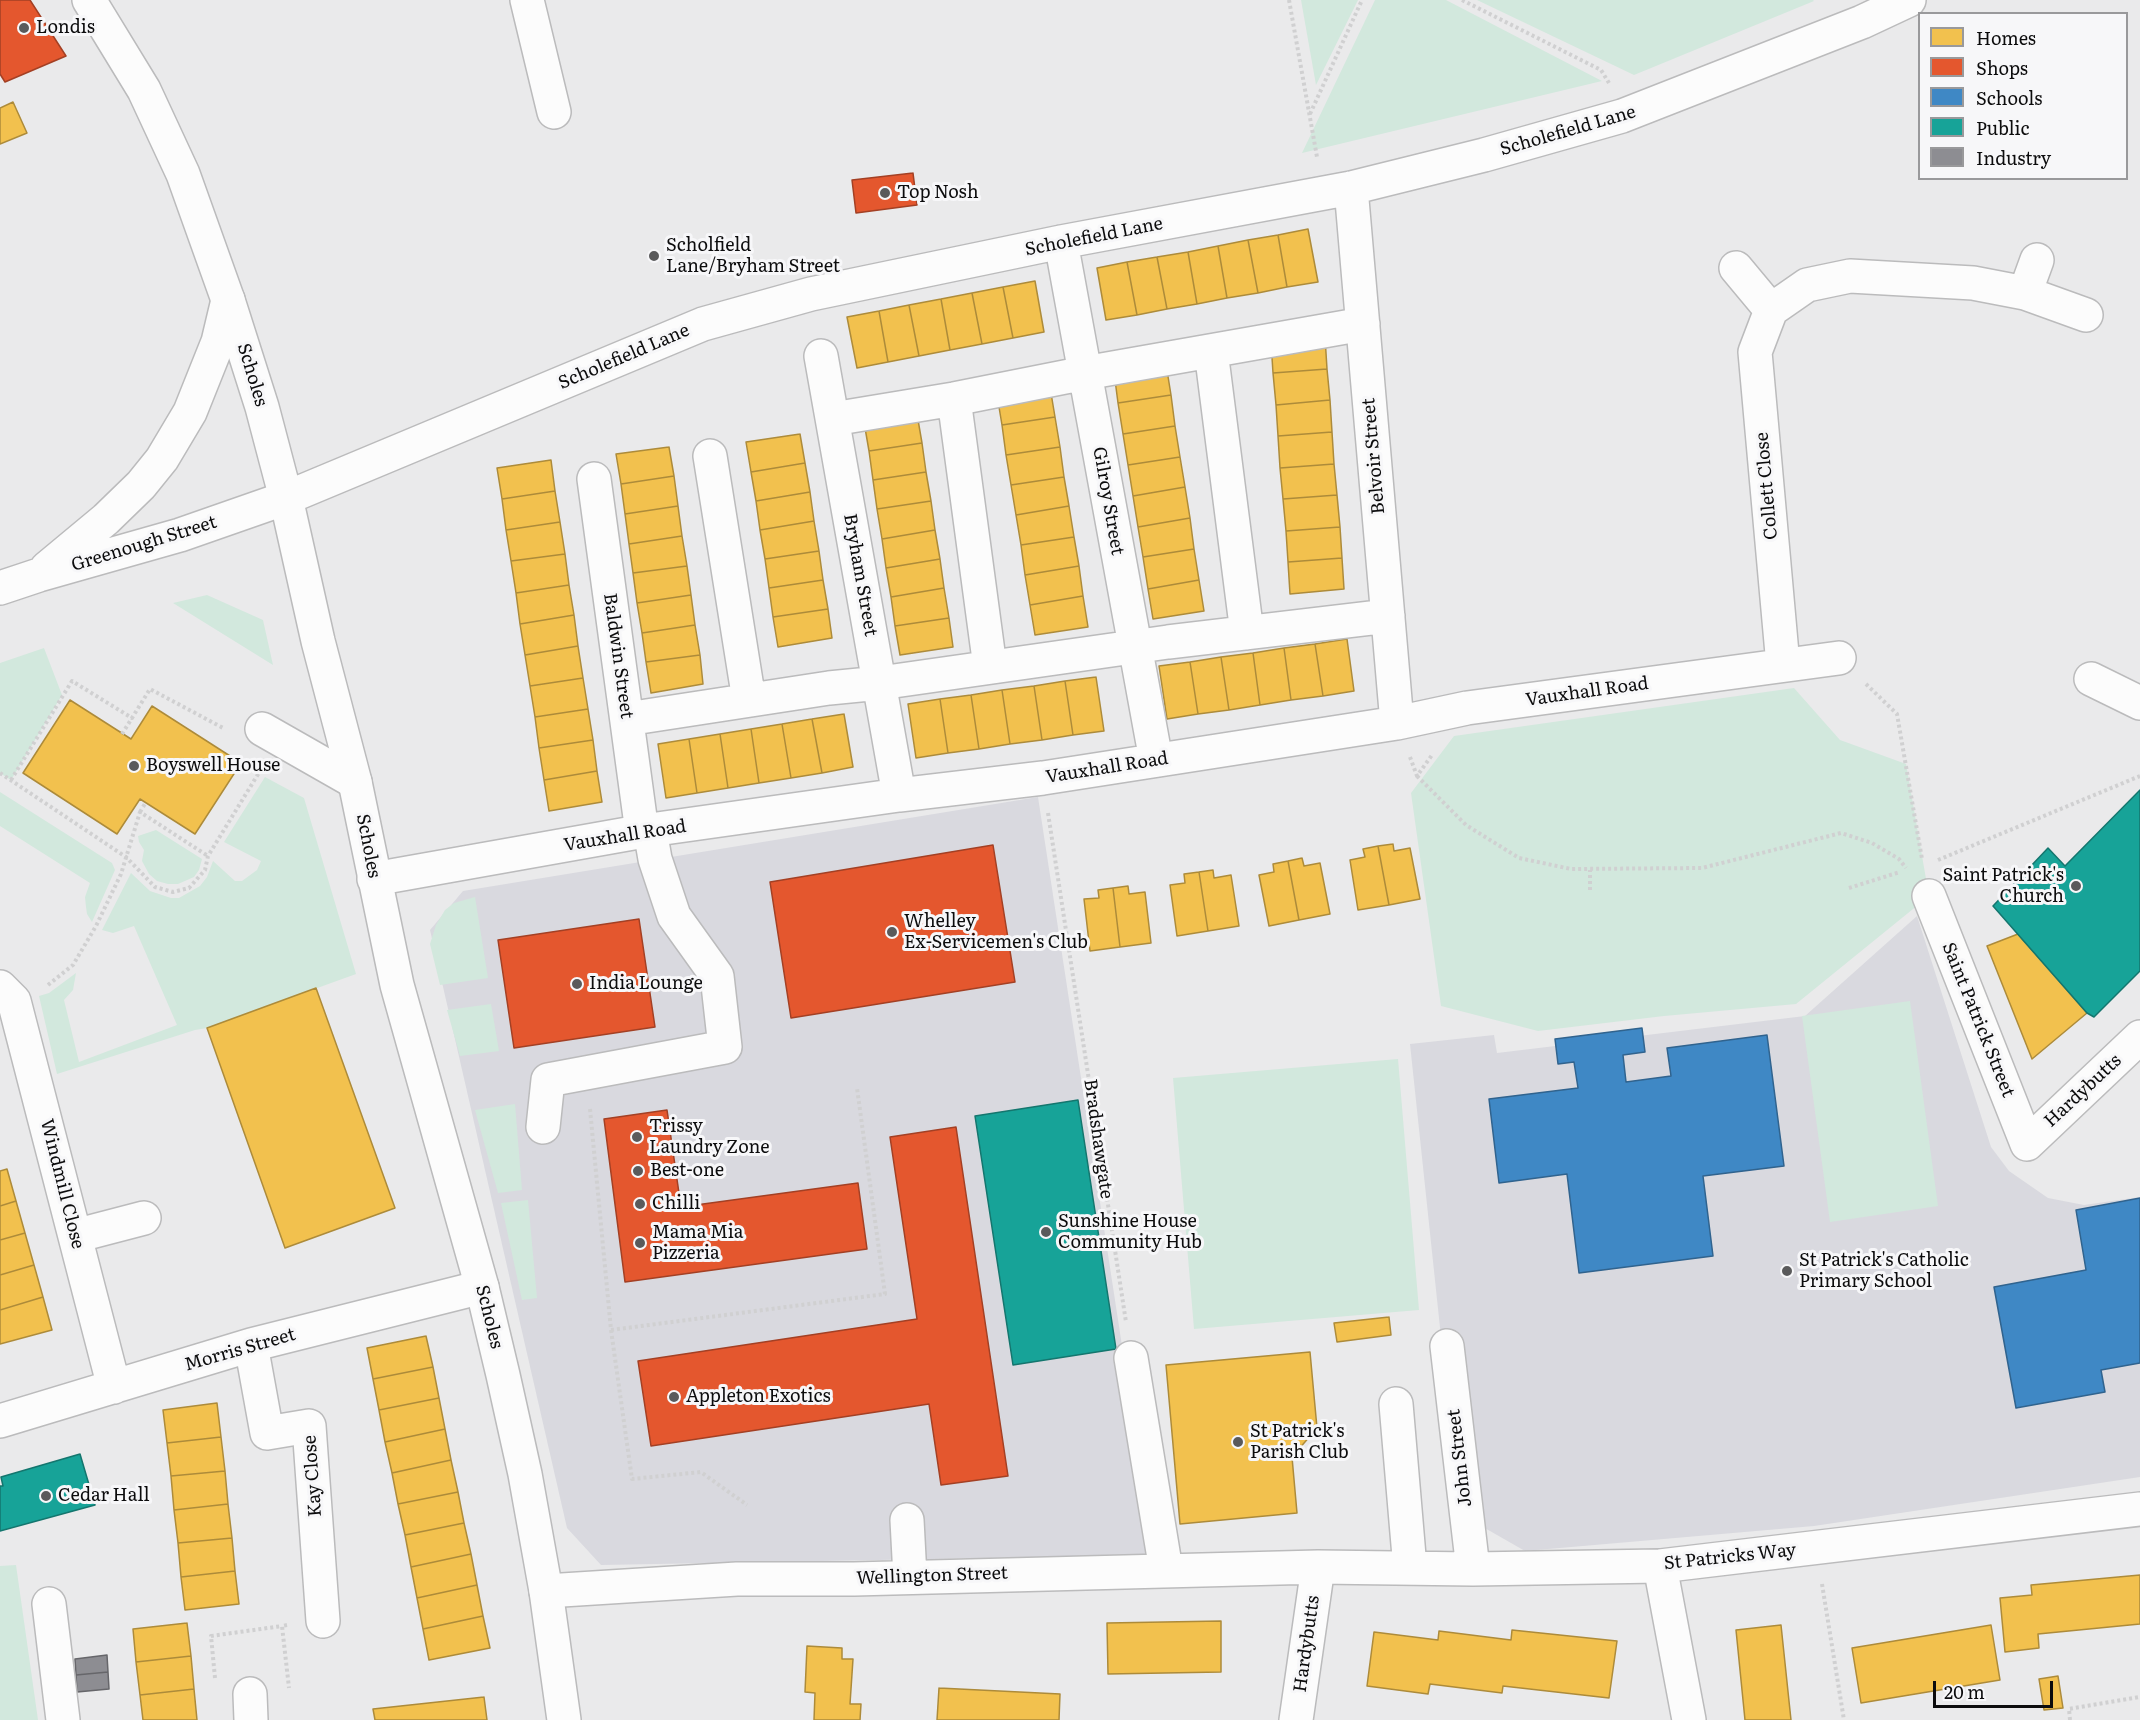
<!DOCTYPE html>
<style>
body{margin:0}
#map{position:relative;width:2140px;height:1720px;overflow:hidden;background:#eaeaeb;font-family:Literata,serif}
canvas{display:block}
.legend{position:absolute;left:1918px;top:12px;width:210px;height:168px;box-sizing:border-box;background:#f7f7f9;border:2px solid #99999b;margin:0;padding:8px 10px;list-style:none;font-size:18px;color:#0c0c0d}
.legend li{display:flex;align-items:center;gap:12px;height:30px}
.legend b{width:30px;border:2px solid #99999b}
.scale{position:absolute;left:1933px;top:1681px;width:120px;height:27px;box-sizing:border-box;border:3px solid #0c0c0d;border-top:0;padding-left:8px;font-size:18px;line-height:21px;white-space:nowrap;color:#0c0c0d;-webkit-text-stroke:4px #f7f7f9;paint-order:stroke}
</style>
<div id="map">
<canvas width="2140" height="1720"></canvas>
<ul class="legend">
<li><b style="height:16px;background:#f2c14e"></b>Homes</li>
<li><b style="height:16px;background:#e4572e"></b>Shops</li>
<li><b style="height:16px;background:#3f88c5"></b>Schools</li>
<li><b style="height:16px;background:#17a398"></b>Public</li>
<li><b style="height:16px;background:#8d8d92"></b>Industry</li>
</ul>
<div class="scale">20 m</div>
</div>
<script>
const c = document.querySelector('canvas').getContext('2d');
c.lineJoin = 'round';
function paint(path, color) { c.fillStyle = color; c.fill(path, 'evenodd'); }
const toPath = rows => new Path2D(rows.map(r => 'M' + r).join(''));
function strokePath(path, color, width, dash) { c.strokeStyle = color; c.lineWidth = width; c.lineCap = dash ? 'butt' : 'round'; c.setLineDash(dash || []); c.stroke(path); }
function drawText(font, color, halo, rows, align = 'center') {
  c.font = font + ' Literata,serif'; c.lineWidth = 6; c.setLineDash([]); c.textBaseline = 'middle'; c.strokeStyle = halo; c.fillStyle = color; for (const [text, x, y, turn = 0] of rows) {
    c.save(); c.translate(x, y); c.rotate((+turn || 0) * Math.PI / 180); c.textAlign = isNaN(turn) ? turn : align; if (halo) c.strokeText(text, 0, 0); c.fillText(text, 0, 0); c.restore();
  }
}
const built = toPath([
 [1038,797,1154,1555,601,1565,567,1528,430,930,463,891],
 [1917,916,1991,1147,2009,1171,2048,1198,2084,1205,2140,1197,2140,1477,1814,1526,1525,1551,1483,1527,1461,1337,1441,1337,1410,1044,1494,1035,1497,1053,1805,1016]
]);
const green = toPath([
 [1301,0,1358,0,1316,85],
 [1375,0,1446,0,1602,81,1302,153],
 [1477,0,1813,0,1814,1,1634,75],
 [207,595,263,620,273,665,173,603],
 [44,648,62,695,11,780,0,773,0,663],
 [1794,688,1840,740,1906,764,1929,896,1796,1004,1664,1016,1538,1031,1441,1006,1411,793,1454,736],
 [265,777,304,798,356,974,207,1028,195,1030,57,1074,39,996,49,993,76,973,73,990,64,1000,79,1062,177,1025,134,926,113,933,102,930,131,873,150,891,171,898,179,898,200,886,207,877,213,861,235,881,242,881,257,870,261,861,224,842],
 [0,792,112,863,115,870,92,922,87,914,86,907,85,897,90,883,0,826],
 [156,830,202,859,199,870,194,877,178,884,168,884,157,881,149,874,142,861,144,850,139,842,138,836],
 [475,897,488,978,440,985,430,944,436,925,445,910,454,903],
 [1910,1001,1938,1206,1830,1222,1802,1016],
 [491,1004,499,1051,460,1056,447,1010],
 [1398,1059,1419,1310,1194,1329,1173,1078],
 [515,1104,522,1190,498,1193,475,1110],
 [528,1200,537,1298,522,1300,501,1203],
 [16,1565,38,1720,0,1720,0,1566]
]);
const homes = toPath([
 [13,102,27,133,0,144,0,108,13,102],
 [1308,229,1318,282,1287,287,1278,235,1308,229],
 [1278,235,1287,287,1258,293,1248,240,1278,235],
 [1248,240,1258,293,1227,298,1218,246,1248,240],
 [1218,246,1227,298,1197,304,1188,252,1218,246],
 [1188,252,1197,304,1167,309,1157,257,1188,252],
 [1157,257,1167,309,1137,315,1127,262,1157,257],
 [1127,262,1137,315,1106,320,1097,268,1127,262],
 [1035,281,1044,332,1013,338,1003,287,1035,281],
 [1003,287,1013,338,982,344,972,293,1003,287],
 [972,293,982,344,950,350,941,299,972,293],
 [941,299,950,350,919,356,909,305,941,299],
 [909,305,919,356,888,362,879,311,909,305],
 [879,311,888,362,857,368,847,317,879,311],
 [1325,337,1327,369,1273,373,1271,342,1325,337],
 [1166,364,1171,395,1118,403,1114,372,1166,364],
 [1327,369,1330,400,1276,405,1273,373,1327,369],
 [1050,387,1055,417,1002,425,997,395,1050,387],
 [1171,395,1175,426,1123,434,1118,403,1171,395],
 [1330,400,1332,432,1278,436,1276,405,1330,400],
 [917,414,922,443,869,451,864,422,917,414],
 [1055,417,1060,447,1006,455,1002,425,1055,417],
 [1175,426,1180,457,1128,465,1123,434,1175,426],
 [1332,432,1334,464,1280,468,1278,436,1332,432],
 [800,434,805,463,751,472,746,442,800,434],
 [922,443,926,472,873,480,869,451,922,443],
 [669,447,674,476,621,484,616,454,669,447],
 [1060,447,1064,477,1011,485,1006,455,1060,447],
 [1180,457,1185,487,1133,496,1128,465,1180,457],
 [551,460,555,491,502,499,497,468,551,460],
 [805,463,810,492,756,501,751,472,805,463],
 [1334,464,1337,495,1283,499,1280,468,1334,464],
 [926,472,931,501,877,509,873,480,926,472],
 [674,476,678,506,625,514,621,484,674,476],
 [1064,477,1069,506,1016,515,1011,485,1064,477],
 [1185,487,1190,518,1138,527,1133,496,1185,487],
 [555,491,560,522,506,530,502,499,555,491],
 [810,492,814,521,760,530,756,501,810,492],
 [1337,495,1340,527,1286,531,1283,499,1337,495],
 [931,501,935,530,882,539,877,509,931,501],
 [678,506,682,536,629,544,625,514,678,506],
 [1069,506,1074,537,1021,545,1016,515,1069,506],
 [1190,518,1194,549,1143,557,1138,527,1190,518],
 [814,521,819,551,765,559,760,530,814,521],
 [560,522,565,554,511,561,506,530,560,522],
 [1340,527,1342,558,1288,562,1286,531,1340,527],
 [935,530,940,559,886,568,882,539,935,530],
 [682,536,687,566,633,573,629,544,682,536],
 [1074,537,1079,566,1025,575,1021,545,1074,537],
 [1194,549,1199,580,1148,589,1143,557,1194,549],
 [819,551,823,580,769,588,765,559,819,551],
 [565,554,569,585,516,593,511,561,565,554],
 [1342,558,1344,589,1290,594,1288,562,1342,558],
 [940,559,944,588,891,597,886,568,940,559],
 [687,566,691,595,637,603,633,573,687,566],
 [1079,566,1083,596,1030,605,1025,575,1079,566],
 [823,580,828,609,773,617,769,588,823,580],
 [1199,580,1204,611,1153,619,1148,589,1199,580],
 [569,585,574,615,520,624,516,593,569,585],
 [944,588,949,618,895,626,891,597,944,588],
 [691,595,695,625,642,633,637,603,691,595],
 [1083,596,1088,627,1035,635,1030,605,1083,596],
 [828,609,832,638,778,647,773,617,828,609],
 [574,615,578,646,525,655,520,624,574,615],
 [949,618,953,647,900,655,895,626,949,618],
 [695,625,700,655,646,662,642,633,695,625],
 [1347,639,1354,691,1323,696,1315,644,1347,639],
 [1315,644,1323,696,1291,700,1284,648,1315,644],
 [578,646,583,678,530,686,525,655,578,646],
 [1284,648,1291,700,1260,705,1253,653,1284,648],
 [1253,653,1260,705,1229,710,1221,657,1253,653],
 [700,655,703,684,651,693,646,662,700,655],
 [1221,657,1229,710,1198,714,1190,662,1221,657],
 [1190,662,1198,714,1167,719,1159,666,1190,662],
 [1096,677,1104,731,1073,735,1065,681,1096,677],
 [583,678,588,709,535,717,530,686,583,678],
 [1065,681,1073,735,1042,740,1034,686,1065,681],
 [1034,686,1042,740,1010,744,1002,690,1034,686],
 [1002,690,1010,744,979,749,971,695,1002,690],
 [971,695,979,749,948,753,940,699,971,695],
 [940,699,948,753,916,758,908,704,940,699],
 [70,700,131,739,152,706,241,763,195,834,140,799,117,834,23,773,70,700],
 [588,709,593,740,539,748,535,717,588,709],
 [844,714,853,767,822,773,812,719,844,714],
 [812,719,822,773,791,778,782,724,812,719],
 [782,724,791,778,759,783,751,729,782,724],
 [751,729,759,783,728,788,720,734,751,729],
 [720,734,728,788,697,793,689,739,720,734],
 [689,739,697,793,666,798,658,744,689,739],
 [593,740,597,771,544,780,539,748,593,740],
 [597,771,602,802,549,811,544,780,597,771],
 [1393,844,1394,851,1410,848,1420,899,1389,905,1378,846,1393,844],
 [1378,846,1389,905,1358,910,1350,860,1365,857,1363,849,1378,846],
 [1302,858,1304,866,1320,863,1330,914,1299,920,1288,861,1302,858],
 [1288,861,1299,920,1269,926,1259,875,1274,872,1273,864,1288,861],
 [1213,870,1214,878,1231,875,1239,926,1208,931,1199,872,1213,870],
 [1199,872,1208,931,1177,936,1170,885,1185,883,1184,874,1199,872],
 [1128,886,1129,894,1145,892,1151,943,1120,947,1113,888,1128,886],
 [1113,888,1120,947,1090,951,1084,899,1099,898,1098,890,1113,888],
 [2018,934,2087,1013,2032,1059,1987,946,2018,934],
 [316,988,395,1208,285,1248,207,1028,316,988],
 [7,1169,16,1201,0,1206,0,1171,7,1169],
 [16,1201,25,1233,0,1240,0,1206,16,1201],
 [25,1233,34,1265,0,1275,0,1240,25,1233],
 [34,1265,43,1297,0,1310,0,1275,34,1265],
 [43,1297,52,1330,0,1344,0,1310,43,1297],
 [1389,1317,1391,1335,1337,1342,1334,1323,1389,1317],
 [426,1336,433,1367,373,1379,367,1348,426,1336],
 [1310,1352,1317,1428,1292,1457,1297,1513,1180,1524,1166,1365,1310,1352],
 [433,1367,439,1398,379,1410,373,1379,433,1367],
 [439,1398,445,1429,385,1442,379,1410,439,1398],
 [217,1403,221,1437,167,1443,163,1410,217,1403],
 [445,1429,451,1460,392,1473,385,1442,445,1429],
 [221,1437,225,1471,171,1476,167,1443,221,1437],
 [451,1460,458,1492,398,1504,392,1473,451,1460],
 [225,1471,228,1504,174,1510,171,1476,225,1471],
 [458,1492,464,1523,405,1535,398,1504,458,1492],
 [228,1504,232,1538,178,1543,174,1510,228,1504],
 [464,1523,471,1554,411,1567,405,1535,464,1523],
 [232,1538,235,1571,181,1577,178,1543,232,1538],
 [471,1554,477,1585,417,1598,411,1567,471,1554],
 [235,1571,239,1604,185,1610,181,1577,235,1571],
 [2140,1575,2140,1624,2038,1634,2039,1648,2005,1652,2000,1598,2032,1595,2031,1585,2140,1575],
 [477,1585,483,1616,423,1629,417,1598,477,1585],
 [483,1616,490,1648,429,1660,423,1629,483,1616],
 [1221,1621,1221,1672,1108,1674,1107,1623,1221,1621],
 [187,1623,191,1656,136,1662,133,1629,187,1623],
 [1781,1625,1791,1720,1745,1720,1736,1630,1781,1625],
 [1991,1625,2000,1680,1861,1703,1852,1648,1991,1625],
 [1512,1630,1617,1641,1609,1698,1503,1686,1502,1693,1430,1684,1428,1694,1367,1686,1374,1632,1438,1640,1439,1631,1511,1640,1512,1630],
 [807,1646,842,1648,842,1659,853,1659,850,1704,861,1704,860,1720,814,1720,815,1693,805,1692,807,1646],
 [191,1656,194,1689,140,1695,136,1662,191,1656],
 [2058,1676,2063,1708,2044,1710,2039,1679,2058,1676],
 [939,1688,1060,1694,1059,1720,937,1720,939,1688],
 [194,1689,197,1720,143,1720,140,1695,194,1689],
 [484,1697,487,1720,375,1720,373,1709,484,1697]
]);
const shops = toPath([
 [0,0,30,0,66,56,5,82,0,74,0,0],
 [913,173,917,205,856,213,852,180,913,173],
 [993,845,1015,982,791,1018,770,882,993,845],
 [639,919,655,1027,514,1048,498,940,639,919],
 [667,1110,681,1207,858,1183,867,1249,625,1282,604,1119,667,1110],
 [956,1127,1008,1476,941,1485,929,1404,651,1446,638,1361,917,1319,890,1137,956,1127]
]);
const schools = toPath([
 [1642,1028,1645,1052,1623,1055,1626,1082,1671,1076,1667,1048,1767,1035,1784,1166,1703,1176,1713,1256,1579,1273,1567,1174,1499,1183,1489,1099,1578,1088,1574,1062,1558,1064,1555,1039,1642,1028],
 [2140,1198,2140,1363,2101,1370,2105,1392,2016,1408,1994,1287,2086,1270,2076,1210,2140,1198]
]);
const public = toPath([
 [2140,790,2140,971,2094,1017,2087,1013,1993,906,2048,848,2065,866,2140,790],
 [1078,1100,1116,1349,1013,1365,975,1116,1078,1100],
 [80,1454,95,1505,0,1531,0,1486,3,1486,1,1477,80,1454]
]);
const industry = toPath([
 [107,1655,108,1672,76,1675,75,1659,107,1655],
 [108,1672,109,1689,77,1692,76,1675,108,1672]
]);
const path = toPath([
 [1289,0,1317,157],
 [1462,0,1601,70,1609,83],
 [1310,114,1362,0],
 [1866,684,1897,714,1922,859],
 [122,734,132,718],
 [1410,757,1417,776,1432,755],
 [0,773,126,857,155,887,173,892,189,888,205,870,208,856,260,771],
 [1417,776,1466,825,1519,858,1571,869,1702,868,1841,833,1872,843,1899,859,1906,868],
 [11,780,72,681,132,718,150,689,225,729],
 [140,812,146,802],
 [1048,813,1126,1322],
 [1938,860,2140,776],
 [1849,888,1900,872],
 [1590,890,1590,870],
 [48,985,73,965,96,926,121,874,140,812,208,856],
 [590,1109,611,1330,885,1294,857,1088],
 [611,1330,632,1479,701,1472,747,1505],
 [1822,1584,1844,1720],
 [287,1625,282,1626,289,1688],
 [215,1678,211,1636,282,1626],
 [2070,1720,2069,1709,2140,1697]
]);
const minor = toPath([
 [527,0,554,112],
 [1351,188,1397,723],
 [1061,242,1156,760],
 [1736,268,1771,310],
 [2025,293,2037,260],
 [1211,351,1247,633],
 [821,356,899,795],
 [954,399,990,667],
 [833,419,954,399,1085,373,1363,324],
 [710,456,749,700],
 [594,479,642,832],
 [47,568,106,519,141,485,162,459,190,412,218,342,228,300],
 [0,588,39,575,180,535,286,498,703,324,811,294,1061,242,1351,188,1484,155,1622,116,1862,22,1909,0],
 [1783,665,1755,352,1771,310,1807,285,1850,276,1973,283,2025,293,2086,315],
 [2091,679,2140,703],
 [627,719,829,688,880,683,1168,642,1388,616],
 [262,729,355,782],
 [374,879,650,830,899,795,1043,778,1397,723,1467,708,1839,658],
 [1929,896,2027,1144,2140,1037],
 [0,987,14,1001,114,1387],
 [543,1127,548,1080,725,1047,717,976,674,916,655,859,650,830],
 [75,1236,144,1218],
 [251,1345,267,1433,309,1426,323,1621],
 [1447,1346,1473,1569],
 [1131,1358,1166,1570],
 [1396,1404,1410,1568],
 [0,1421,251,1345,482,1287],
 [907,1520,910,1577],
 [1660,1566,1689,1720],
 [546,1591,737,1579,854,1579,1318,1567,1473,1569,1660,1566,2140,1509],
 [49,1604,63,1720],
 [250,1694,251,1720],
 [1296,1720,1318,1567]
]);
const major = toPath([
 [89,0,144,90,183,174,228,300,262,407,286,498,318,641,355,782,397,985,482,1287,503,1375,525,1474,546,1591,564,1720]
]);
const markers = [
 [24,28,6,"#5a5a5b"],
 [885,193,6,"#5a5a5b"],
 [654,256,6,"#5a5a5b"],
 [134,766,6,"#5a5a5b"],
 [2076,886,6,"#5a5a5b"],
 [892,932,6,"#5a5a5b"],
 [577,984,6,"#5a5a5b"],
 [637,1137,6,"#5a5a5b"],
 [638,1171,6,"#5a5a5b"],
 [640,1204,6,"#5a5a5b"],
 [1046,1232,6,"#5a5a5b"],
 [640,1243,6,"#5a5a5b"],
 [1787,1271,6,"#5a5a5b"],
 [674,1397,6,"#5a5a5b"],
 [1238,1442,6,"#5a5a5b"],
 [46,1496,6,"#5a5a5b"]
];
const poiNames = [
 ["Londis",36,28],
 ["Top Nosh",897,193],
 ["Scholfield",666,246],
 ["Lane/Bryham Street",666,267],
 ["Boyswell House",146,766],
 ["Saint Patrick's",2064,876,"right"],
 ["Church",2064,897,"right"],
 ["Whelley",904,922],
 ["Ex-Servicemen's Club",904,943],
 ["India Lounge",589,984],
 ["Trissy",649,1127],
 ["Laundry Zone",649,1148],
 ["Best-one",650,1171],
 ["Chilli",652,1204],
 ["Sunshine House",1058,1222],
 ["Community Hub",1058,1243],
 ["Mama Mia",652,1233],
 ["Pizzeria",652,1254],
 ["St Patrick's Catholic",1799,1261],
 ["Primary School",1799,1282],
 ["Appleton Exotics",686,1397],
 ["St Patrick's",1250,1432],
 ["Parish Club",1250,1453],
 ["Cedar Hall",58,1496]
];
const streetNames = [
 ["Scholefield Lane",1568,131,-16],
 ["Scholefield Lane",1094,237,-11],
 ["Scholefield Lane",624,357,-23],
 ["Scholes",252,375,73],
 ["Belvoir Street",1374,456,-95],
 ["Collett Close",1767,486,-95],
 ["Gilroy Street",1108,501,80],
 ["Greenough Street",144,544,-17],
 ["Bryham Street",860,575,80],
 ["Baldwin Street",618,656,82],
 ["Vauxhall Road",1587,692,-8],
 ["Vauxhall Road",1107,768,-9],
 ["Vauxhall Road",625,836,-9],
 ["Scholes",368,846,79],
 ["Saint Patrick Street",1978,1020,68],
 ["Hardybutts",2083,1091,-43],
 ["Bradshawgate",1098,1139,82],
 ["Windmill Close",62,1184,76],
 ["Scholes",489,1317,76],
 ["Morris Street",240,1350,-16],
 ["John Street",1460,1458,-97],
 ["Kay Close",313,1476,-94],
 ["St Patricks Way",1730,1557,-6],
 ["Wellington Street",932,1576,-2],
 ["Hardybutts",1307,1644,-82]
];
paint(built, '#d9d9df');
paint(green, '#d2e8dd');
paint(homes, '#f2c14e');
strokePath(homes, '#ad8b3a', 1.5);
paint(shops, '#e4572e');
strokePath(shops, '#a34024', 1.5);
paint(schools, '#3f88c5');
strokePath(schools, '#30638e', 1.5);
paint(public, '#17a398');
strokePath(public, '#14766e', 1.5);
paint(industry, '#8d8d92');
strokePath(industry, '#66666a', 1.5);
strokePath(minor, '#bbbbbc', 36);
strokePath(major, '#bbbbbc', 36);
strokePath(path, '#d0d0d1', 4, [3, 3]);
strokePath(minor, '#fcfcfc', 33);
strokePath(major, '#fcfcfc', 33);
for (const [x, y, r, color] of markers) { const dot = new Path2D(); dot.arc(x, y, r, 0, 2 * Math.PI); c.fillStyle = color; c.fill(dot); strokePath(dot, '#f7f7f9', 2); }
drawText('18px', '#0c0c0d', '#f7f7f9', poiNames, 'left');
drawText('18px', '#0c0c0d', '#f7f7f9', streetNames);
</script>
